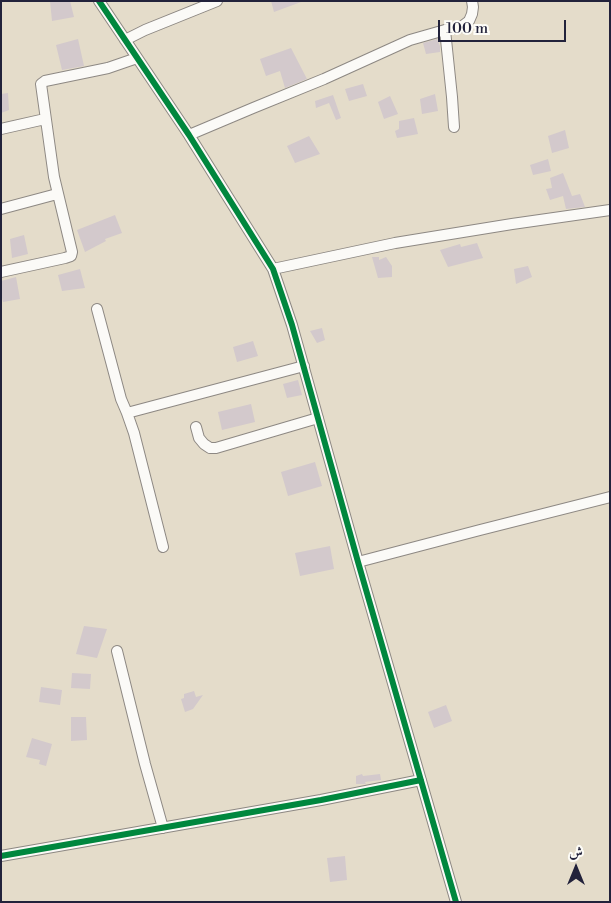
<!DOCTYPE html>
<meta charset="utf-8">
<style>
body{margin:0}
#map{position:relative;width:611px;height:903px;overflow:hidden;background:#e4dcca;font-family:"Libre Bodoni",Amiri,serif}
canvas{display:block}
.frame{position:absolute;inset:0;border:2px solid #22223b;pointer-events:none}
.north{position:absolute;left:551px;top:843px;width:50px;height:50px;-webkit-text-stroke:4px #fdfcf7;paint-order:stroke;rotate:0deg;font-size:14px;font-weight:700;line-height:20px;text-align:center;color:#22223b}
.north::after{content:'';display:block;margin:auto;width:18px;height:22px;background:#22223b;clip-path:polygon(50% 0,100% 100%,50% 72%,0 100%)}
.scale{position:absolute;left:438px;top:20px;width:128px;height:22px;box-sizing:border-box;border:2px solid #22223b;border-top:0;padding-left:6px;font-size:15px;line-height:18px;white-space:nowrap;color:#22223b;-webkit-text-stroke:4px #fdfcf7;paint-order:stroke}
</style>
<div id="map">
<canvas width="611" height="903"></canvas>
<div class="frame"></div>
<div class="north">ش</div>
<div class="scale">100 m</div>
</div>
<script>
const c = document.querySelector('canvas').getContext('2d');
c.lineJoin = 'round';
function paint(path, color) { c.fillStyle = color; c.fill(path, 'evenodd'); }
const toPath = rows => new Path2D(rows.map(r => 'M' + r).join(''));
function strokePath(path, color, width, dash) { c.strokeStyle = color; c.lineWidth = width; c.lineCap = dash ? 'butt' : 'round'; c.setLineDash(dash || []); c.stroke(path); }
const building = toPath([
 [50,1,70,1,74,17,52,21],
 [271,1,301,1,301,2,274,12],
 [78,39,84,66,62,70,56,45],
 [437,39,440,46,440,52,426,54,423,43],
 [291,48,307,79,285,88,280,71,266,76,260,59],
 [363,84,367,96,349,101,345,89],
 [8,93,9,110,1,113,1,94],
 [435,94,438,111,422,114,420,99],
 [333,95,341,118,336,120,329,103,316,108,315,101],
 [390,96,398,114,384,119,378,102],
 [414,118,418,134,397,138,395,131,399,129,399,121],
 [565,130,569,148,552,153,548,136],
 [309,136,320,154,295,163,287,146],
 [548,159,551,171,533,175,530,165],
 [563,173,572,196,580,194,585,207,566,209,563,196,550,200,546,189,552,188,550,178],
 [115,215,122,233,105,239,106,241,85,252,77,230],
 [24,235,28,254,12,258,10,239],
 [477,243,483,258,448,267,440,250,460,244,461,247],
 [372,257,379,257,379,260,386,257,392,266,392,277,378,278],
 [528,266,532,277,516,284,514,269],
 [80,269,85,288,62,291,58,275],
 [16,277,20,299,3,302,1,294,1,281],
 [322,328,325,340,317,343,310,331],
 [253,341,258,356,237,362,233,347],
 [298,380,302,395,287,398,283,384],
 [251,404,255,422,222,430,218,412],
 [315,462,322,486,288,496,281,472],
 [330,546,334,569,300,576,295,553],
 [84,626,107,629,97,658,76,654],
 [72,673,91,674,90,689,71,688],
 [41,687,62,690,60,705,39,702],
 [194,691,196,697,203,695,193,709,185,712,181,699,184,698,184,694],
 [446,705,452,721,434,728,428,712],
 [71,717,86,717,87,740,71,741],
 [32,738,52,744,46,766,39,764,40,760,26,757],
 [362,774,363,776,380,774,381,780,365,782,366,784,356,784,356,776],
 [345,856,347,880,330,882,327,858]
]);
const minor = toPath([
 [99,1,189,135,273,269,292,325,358,562,456,902],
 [445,30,452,97,454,127],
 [125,40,145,30,217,1],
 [1,129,45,119],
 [189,135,253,108,324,79,410,40,445,30,461,27,469,21,472,14,473,7,472,1],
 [1,209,57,194],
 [273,269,395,243,512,224,610,210],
 [1,272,65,258,71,256,72,252,54,177,41,84,45,81,108,68,137,58],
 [97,309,121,399,127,413,304,366],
 [127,413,134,433,163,547],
 [196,427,199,438,204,444,210,448,216,448,318,418],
 [358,562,480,530,610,497],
 [117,651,145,764,163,828],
 [1,856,321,800,421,780]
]);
const cycleway = toPath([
 [99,1,189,135,273,269,292,325,358,562,456,902],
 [1,856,321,800,421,780]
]);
paint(building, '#d3c9cc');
strokePath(minor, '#8d8883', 12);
strokePath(minor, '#fbfaf7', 10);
strokePath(cycleway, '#00873e', 6);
</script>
